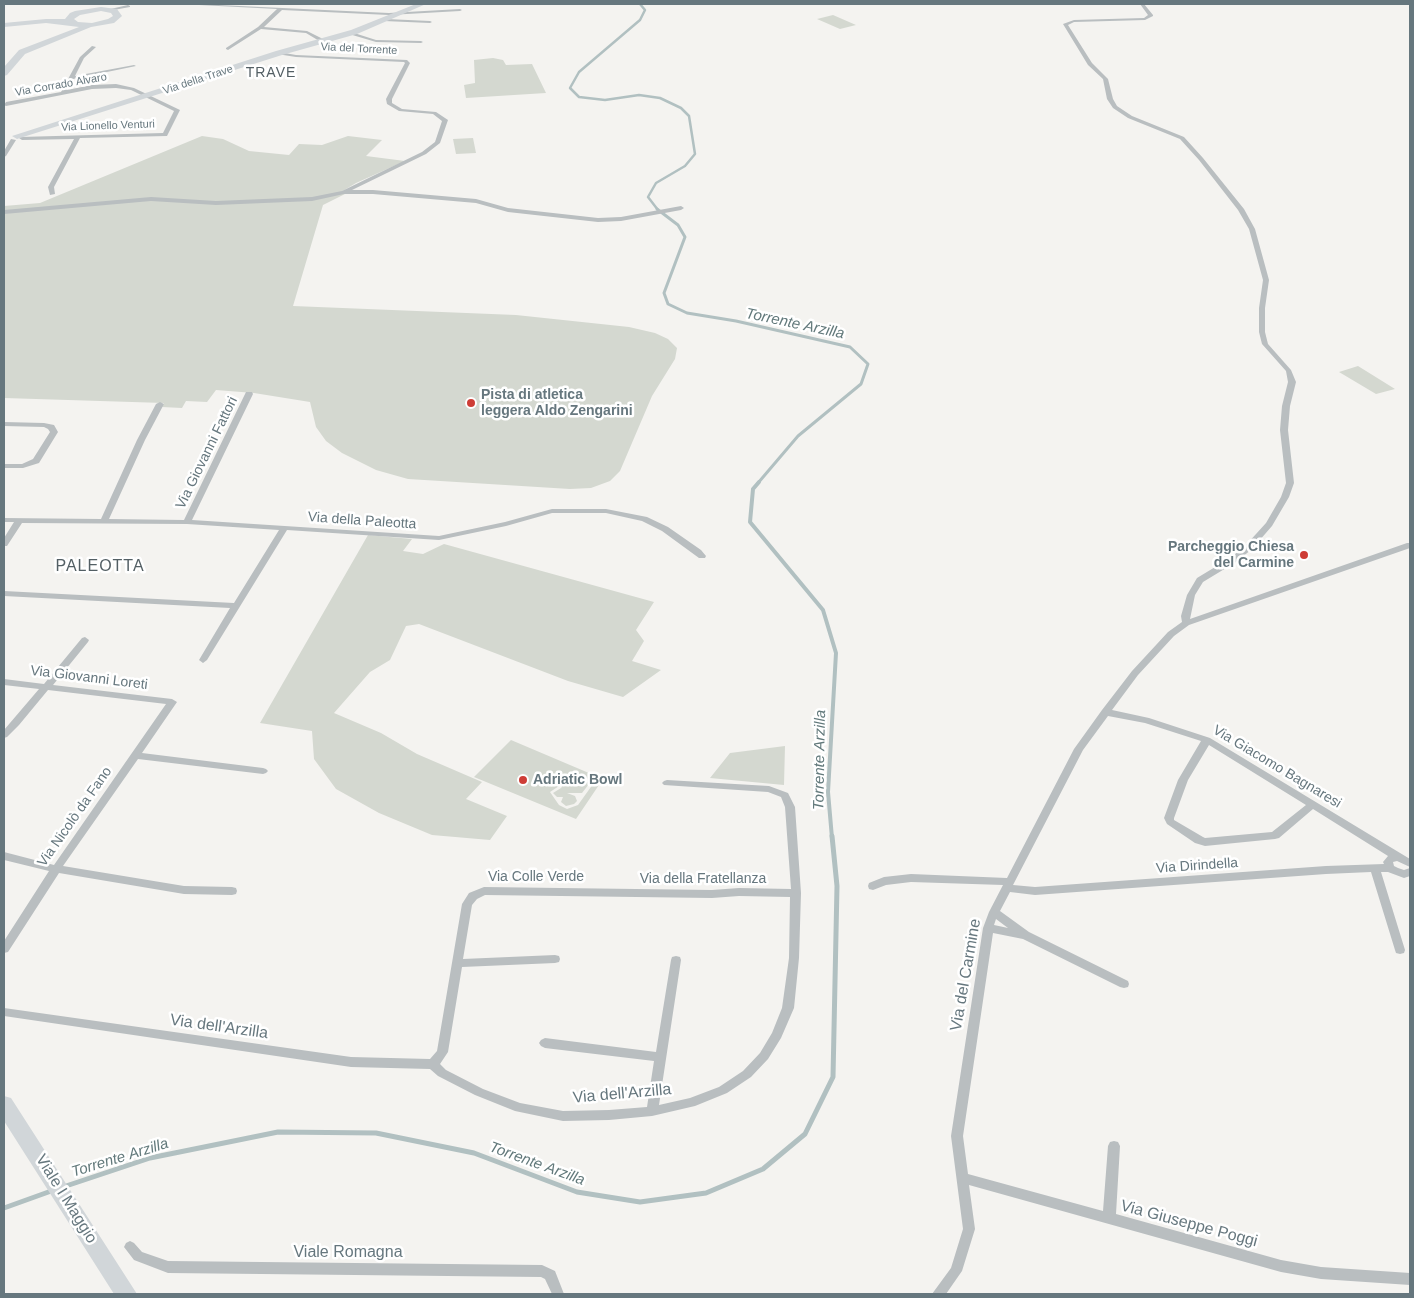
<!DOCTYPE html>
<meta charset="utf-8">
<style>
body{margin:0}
#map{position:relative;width:1414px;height:1298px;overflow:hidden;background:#f4f3f0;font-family:Arial,sans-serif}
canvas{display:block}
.frame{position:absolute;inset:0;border:5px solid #66777e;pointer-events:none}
</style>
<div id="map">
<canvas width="1414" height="1298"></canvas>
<div class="frame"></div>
</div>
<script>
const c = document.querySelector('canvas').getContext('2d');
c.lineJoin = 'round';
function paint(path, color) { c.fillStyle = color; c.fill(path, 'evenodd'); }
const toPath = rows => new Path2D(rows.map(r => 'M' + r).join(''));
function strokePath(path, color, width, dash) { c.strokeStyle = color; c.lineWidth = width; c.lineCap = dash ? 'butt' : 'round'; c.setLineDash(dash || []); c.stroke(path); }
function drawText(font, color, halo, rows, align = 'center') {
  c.font = font + ' Arial,sans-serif'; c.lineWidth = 5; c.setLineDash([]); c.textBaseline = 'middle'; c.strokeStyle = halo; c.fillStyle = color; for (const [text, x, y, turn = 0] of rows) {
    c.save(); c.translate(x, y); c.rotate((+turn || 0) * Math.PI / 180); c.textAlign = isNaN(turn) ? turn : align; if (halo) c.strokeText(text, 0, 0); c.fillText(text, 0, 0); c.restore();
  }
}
const green = toPath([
 [833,15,856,25,840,29,817,19],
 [493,58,503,60,506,65,532,64,546,93,466,98,464,85,475,83,474,60],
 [202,136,223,139,249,151,289,155,299,144,322,145,348,136,382,140,366,156,405,161,356,183,341,192,345,194,323,205,293,306,516,315,629,327,655,333,668,339,677,348,675,359,652,396,620,471,610,481,591,488,570,489,408,479,376,470,342,453,326,441,316,427,310,402,254,393,216,390,207,402,186,401,182,408,162,407,164,403,4,398,4,206,40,203],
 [473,138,476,153,456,154,453,139],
 [1358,366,1395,389,1376,394,1339,372],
 [368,535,412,539,403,551,423,554,444,544,654,602,636,630,644,641,632,661,661,670,623,697,568,681,419,624,406,626,390,660,370,672,334,713,381,733,417,754,482,782,466,799,507,816,490,840,432,835,379,813,336,789,314,759,312,731,260,723],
 [511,740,603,779,576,819,474,777],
 [571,774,589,779,593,784,578,805,567,809,559,805,550,792,559,786,566,777],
 [785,746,784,785,710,778,730,753],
 [571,776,586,780,589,784,582,793,567,793,575,796,577,801,574,804,566,806,561,802,563,797,557,797,553,793,561,788]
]);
const streamFar3 = toPath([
 [640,4,645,10,640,20,579,72,570,88,579,97,605,100,639,95,660,98,681,108,689,116,695,154,685,166,656,183,648,197,658,210]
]);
const streamFar2 = toPath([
 [657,209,678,225,685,237,664,293,668,304,687,313,736,321,850,347,868,364,861,384,798,436,758,483]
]);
const streamFar1 = toPath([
 [759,482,753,489,750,522,823,610,836,653,828,792,832,838]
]);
const stream = toPath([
 [63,1187,150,1158,278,1132,376,1133,474,1153,577,1192,640,1202,706,1193,763,1169,805,1134,833,1077,837,886,832,836],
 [4,1208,54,1190]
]);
const minor = toPath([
 [197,4,389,13,460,9,462,10,460,11,389,15,282,10,264,27,307,31,325,40,325,42,321,42,306,33,261,29,228,50,226,49,226,48,258,27,277,9,199,5,197,4],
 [1140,4,1144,4,1153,15,1153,16,1145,20,1074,22,1068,25,1092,63,1108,79,1113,99,1117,106,1132,116,1184,137,1203,158,1244,209,1255,229,1269,280,1265,308,1265,332,1268,344,1291,370,1296,382,1290,406,1288,430,1294,483,1289,497,1272,526,1252,549,1236,562,1203,582,1195,595,1190,619,1407,543,1410,543,1410,548,1189,625,1174,636,1138,675,1112,710,1149,718,1210,738,1410,859,1410,867,1397,861,1393,862,1394,866,1398,868,1404,870,1410,868,1410,876,1404,878,1388,872,1381,872,1405,950,1404,953,1400,954,1396,953,1395,950,1371,872,1326,874,1035,895,1010,892,1000,911,1029,932,1128,981,1129,984,1128,987,1124,988,1120,987,1023,939,993,933,963,1136,968,1174,1103,1211,1108,1146,1110,1142,1114,1141,1118,1142,1120,1146,1116,1214,1281,1260,1321,1267,1410,1273,1410,1285,1321,1279,1281,1272,969,1185,975,1229,962,1271,946,1294,932,1294,951,1268,963,1229,951,1136,983,928,989,912,1003,885,911,882,886,885,873,890,869,889,868,886,869,883,884,877,911,874,1007,878,1074,749,1102,710,1132,671,1168,632,1182,622,1181,616,1187,595,1197,578,1230,558,1246,545,1266,523,1281,497,1286,483,1280,430,1282,406,1288,382,1286,371,1262,344,1259,332,1259,308,1263,280,1249,229,1238,210,1199,160,1180,139,1128,118,1113,108,1107,99,1103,79,1088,65,1063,24,1074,20,1144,18,1148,15,1140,4],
 [1108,716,1145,723,1201,741,1178,780,1164,818,1167,824,1195,843,1205,846,1275,839,1279,838,1313,809,1388,856,1383,862,1384,864,1326,866,1035,887,1013,885,1083,750,1108,716],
 [1209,745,1306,805,1272,832,1205,838,1203,837,1174,820,1174,818,1188,780,1209,745],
 [996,919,1008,928,994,925,996,919],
 [128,5,130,6,130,7,108,11,106,10,128,5],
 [386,19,430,21,432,22,430,23,384,21,384,20,386,19],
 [351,32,376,40,421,41,423,42,421,43,376,42,349,34,349,33,351,32],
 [92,46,96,47,84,58,75,76,134,65,136,66,73,79,67,90,92,85,116,84,134,88,180,110,167,136,80,138,54,187,55,194,50,195,48,187,74,139,22,140,19,138,20,137,163,133,174,111,131,90,116,88,92,89,6,106,4,105,6,102,61,92,80,57,92,46],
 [279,52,296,55,407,60,410,63,392,99,392,103,402,109,436,112,448,120,440,143,426,154,352,190,373,190,476,199,508,208,598,218,621,217,681,206,684,208,681,210,621,221,598,222,508,212,476,203,373,194,344,194,312,201,216,205,151,201,4,214,4,210,151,197,216,201,312,197,342,191,422,152,435,142,442,121,433,114,399,111,387,104,386,99,405,63,404,62,296,57,277,54,277,52,279,52],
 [11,139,16,140,6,156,4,157,4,151,11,139],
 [246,392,252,392,253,394,192,520,439,536,505,522,552,509,606,509,647,517,668,527,701,550,706,556,705,558,699,558,662,531,642,521,606,513,552,513,506,526,439,540,287,530,207,660,203,663,199,660,230,608,4,596,4,591,234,603,279,530,187,524,22,523,7,546,4,546,4,538,14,522,4,522,4,518,101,519,137,440,156,404,160,402,164,404,145,440,109,519,184,520,246,392],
 [4,422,44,423,54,425,58,432,39,463,23,468,4,468,4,464,22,464,33,459,50,432,48,429,44,427,4,426,4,422],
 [85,637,89,640,88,642,53,685,172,699,177,702,142,753,263,768,266,769,268,771,266,773,263,774,138,759,63,866,184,886,232,887,236,888,237,891,236,894,232,895,184,894,59,873,8,952,4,953,4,941,49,871,4,860,4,852,54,865,166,704,48,690,19,725,7,737,4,738,4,730,39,689,4,685,4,679,44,684,82,638,85,637],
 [667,780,769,786,788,793,795,807,801,893,799,958,794,1008,781,1038,768,1059,751,1077,727,1093,695,1106,652,1116,609,1120,563,1121,515,1111,475,1095,438,1076,430,1069,351,1067,4,1016,4,1008,351,1057,430,1059,437,1051,462,904,469,893,484,887,712,890,739,888,791,889,785,807,781,797,768,792,664,785,662,783,664,781,667,780],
 [485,895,712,898,739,896,790,897,789,958,782,1008,772,1033,760,1053,743,1071,719,1087,690,1098,659,1105,681,960,680,957,676,956,672,957,671,960,656,1052,545,1038,541,1040,539,1043,541,1046,545,1048,654,1061,647,1107,609,1110,563,1111,520,1103,483,1089,446,1070,440,1064,448,1052,462,967,555,963,559,962,560,959,559,956,555,955,463,959,472,905,477,899,485,895],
 [130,1241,134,1243,142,1252,168,1261,542,1265,555,1271,564,1294,552,1294,545,1279,541,1277,168,1273,134,1260,124,1247,126,1243,130,1241]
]);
const major = toPath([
 [416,4,426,4,357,34,282,55,20,138,17,139,12,136,276,51,351,30,416,4],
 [101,7,117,9,122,16,114,23,91,27,25,54,7,75,4,76,4,67,19,50,79,27,46,23,4,27,4,23,46,19,65,19,70,13,75,11,101,7],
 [101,11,111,13,113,16,108,19,92,23,78,22,74,19,80,15,101,11],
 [4,1096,11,1098,137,1294,114,1294,4,1121,4,1096]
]);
const markers = [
 [471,403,5,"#ce3d36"],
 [1304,555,5,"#ce3d36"],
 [523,780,5,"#ce3d36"]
];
const farStreetnames = [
 ["Via del Torrente",359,49,3],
 ["Via della Trave",198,80,-18],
 ["Via Corrado Alvaro",61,85,-10],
 ["Via Lionello Venturi",108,126,-2]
];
const farQuarternames = [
 ["TRAVE",271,73]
];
const poiNames = [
 ["Pista di atletica",481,395],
 ["leggera Aldo Zengarini",481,411],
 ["Parcheggio Chiesa",1294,547,"right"],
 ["del Carmine",1294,563,"right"],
 ["Adriatic Bowl",533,780]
];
const streetNames = [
 ["Via Giovanni Fattori",207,453,-64],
 ["Via della Paleotta",362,521,4],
 ["Via Giovanni Loreti",89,678,7],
 ["Via Giacomo Bagnaresi",1277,767,31],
 ["Via Nicolò da Fano",75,817,-55],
 ["Via Dirindella",1197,866,-4],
 ["Via Colle Verde",536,877],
 ["Via della Fratellanza",703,879]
];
const waterNames = [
 ["Torrente Arzilla",795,324,12],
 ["Torrente Arzilla",820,760,-89],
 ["Torrente Arzilla",120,1158,-17],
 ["Torrente Arzilla",537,1164,20]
];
const quarterNames = [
 ["PALEOTTA",100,567]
];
const nearStreetnames = [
 ["Via del Carmine",966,975,-80],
 ["Via dell'Arzilla",219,1027,8],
 ["Via dell'Arzilla",622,1094,-5],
 ["Viale I Maggio",66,1199,58],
 ["Via Giuseppe Poggi",1189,1224,15],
 ["Viale Romagna",348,1253]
];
paint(green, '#d4d8d0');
strokePath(streamFar3, '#b1c0c1', 2.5);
strokePath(streamFar2, '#b1c0c1', 3);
strokePath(streamFar1, '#b1c0c1', 4);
strokePath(stream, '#b1c0c1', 5);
paint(minor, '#b9bec0');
paint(major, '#d1d6d9');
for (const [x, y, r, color] of markers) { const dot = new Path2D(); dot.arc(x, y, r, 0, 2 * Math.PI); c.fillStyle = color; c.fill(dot); strokePath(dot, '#fff', 2); }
drawText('11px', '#66777e', '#fff', farStreetnames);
c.letterSpacing = '1px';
drawText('14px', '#535f64', '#fff', farQuarternames);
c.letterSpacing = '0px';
drawText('bold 14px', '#66777e', '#fff', poiNames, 'left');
drawText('14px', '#66777e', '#fff', streetNames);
drawText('italic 15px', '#62797b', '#fff', waterNames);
c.letterSpacing = '1px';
drawText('16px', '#535f64', '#fff', quarterNames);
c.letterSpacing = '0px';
drawText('16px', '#66777e', '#fff', nearStreetnames);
</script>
